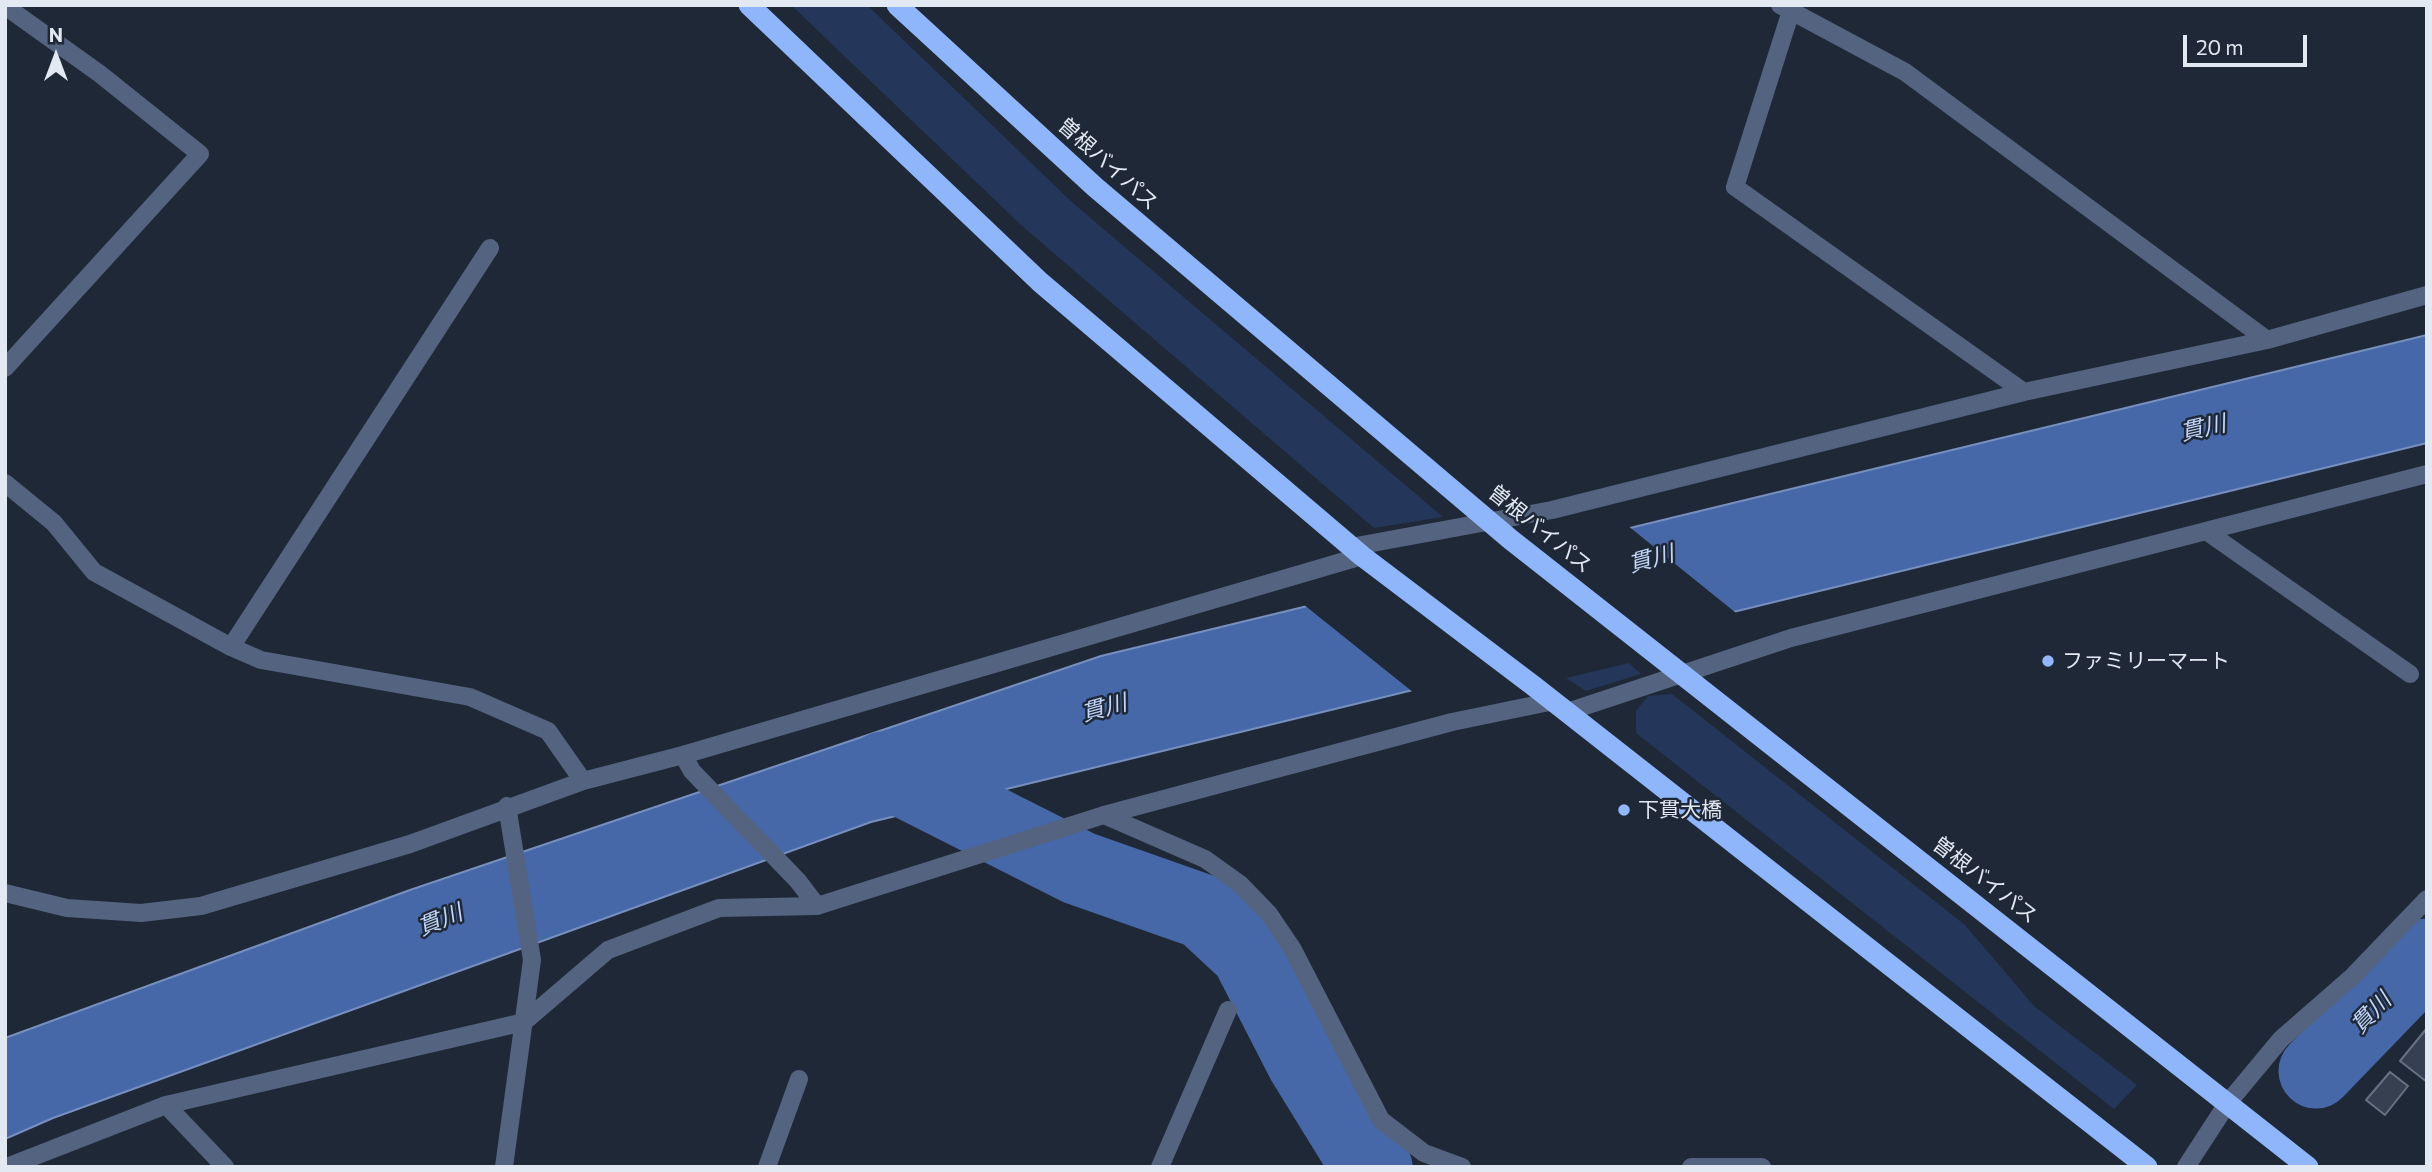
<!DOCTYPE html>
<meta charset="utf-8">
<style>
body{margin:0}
#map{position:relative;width:2432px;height:1172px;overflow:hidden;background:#1f2837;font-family:Commissioner,sans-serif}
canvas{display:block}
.frame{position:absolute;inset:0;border:7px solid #e3e9f3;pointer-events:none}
.north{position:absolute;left:21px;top:21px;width:70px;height:70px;-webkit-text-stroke:5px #1f2837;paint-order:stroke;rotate:0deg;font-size:19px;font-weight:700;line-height:28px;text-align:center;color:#e3e9f3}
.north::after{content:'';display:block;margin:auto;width:24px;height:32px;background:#e3e9f3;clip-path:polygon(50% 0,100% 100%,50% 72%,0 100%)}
.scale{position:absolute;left:2183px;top:35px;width:124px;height:32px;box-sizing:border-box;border:4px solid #e3e9f3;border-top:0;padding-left:9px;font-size:21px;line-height:24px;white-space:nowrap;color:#e3e9f3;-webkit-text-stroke:5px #1f2837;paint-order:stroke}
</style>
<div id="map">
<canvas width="2432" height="1172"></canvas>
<div class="frame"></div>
<div class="north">N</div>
<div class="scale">20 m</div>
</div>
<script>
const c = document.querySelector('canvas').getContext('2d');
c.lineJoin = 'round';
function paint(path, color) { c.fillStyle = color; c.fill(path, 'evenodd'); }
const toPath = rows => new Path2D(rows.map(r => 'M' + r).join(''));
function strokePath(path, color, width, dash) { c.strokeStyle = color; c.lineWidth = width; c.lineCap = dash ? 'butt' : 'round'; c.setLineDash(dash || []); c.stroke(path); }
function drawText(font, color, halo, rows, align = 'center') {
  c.font = font + ' Commissioner,"Noto Sans JP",sans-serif'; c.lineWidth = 5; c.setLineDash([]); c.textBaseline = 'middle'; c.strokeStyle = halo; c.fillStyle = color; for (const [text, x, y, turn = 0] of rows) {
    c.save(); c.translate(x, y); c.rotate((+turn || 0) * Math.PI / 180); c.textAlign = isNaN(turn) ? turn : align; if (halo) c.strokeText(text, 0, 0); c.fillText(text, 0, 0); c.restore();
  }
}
const green = toPath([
 [791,5,867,5,1074,204,1443,517,1374,528,1021,225],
 [1629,663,1641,674,1586,691,1566,678],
 [1672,694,1965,925,2034,1006,2137,1085,2114,1109,1636,733,1636,711,1648,696]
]);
const water = toPath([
 [2427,335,2427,443,871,822,53,1118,5,1139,5,1038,410,890,1101,656,2427,335]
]);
const pier = toPath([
 [1627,525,1736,613,1414,693,1303,604]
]);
const river = toPath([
 [883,769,1079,868,1204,912,1248,953,1304,1062,1365,1161,1375,1167],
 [2316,1071,2427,956]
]);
const building = toPath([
 [2427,1028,2427,1082,2400,1061,2427,1028],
 [2390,1072,2408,1086,2385,1115,2366,1100,2390,1072]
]);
const street = toPath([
 [1780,5,1905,72,2267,340],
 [5,6,100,74,200,154,5,368],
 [1791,11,1735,187,2024,392],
 [5,483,54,523,94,572,231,647,261,660,470,697,548,731,583,781,410,844,201,906,141,913,67,908,5,893],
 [2206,531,2410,674],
 [1351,547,1552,510,2024,392,2267,340,2427,295],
 [231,647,490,248],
 [1567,712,1791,638,2427,474],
 [683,755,692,771,798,881,817,906],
 [583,781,683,755,1362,556],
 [1104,815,1205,859,1240,884,1269,914,1292,948,1381,1120,1424,1153,1462,1167],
 [166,1105,225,1167],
 [7,1167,166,1105,524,1022,608,950,719,908,817,906,1104,815,1452,722,1554,701],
 [504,1167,532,960,507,806],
 [767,1167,799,1079],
 [1160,1167,1228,1010],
 [1691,1167,1762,1167],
 [2186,1167,2227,1104,2281,1039,2352,977,2427,899]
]);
const highway = toPath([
 [749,5,1040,282,1362,556,1535,687,2147,1167],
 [897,5,1095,187,1510,539,2308,1167]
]);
const markers = [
 [2048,661,7,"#92b7fd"],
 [1624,810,7,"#92b7fd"]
];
const streetNames = [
 ["曽根バイパス",1108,164,42],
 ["曽根バイパス",1540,529,39],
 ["曽根バイパス",1985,880,38]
];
const poiNames = [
 ["ファミリーマート",2062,661],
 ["下貫大橋",1638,810]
];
const waterNames = [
 ["貫川",2203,428,-13],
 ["貫川",1651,559,-15],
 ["貫川",1104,708,-15],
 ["貫川",440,920,-22],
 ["貫川",2371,1013,-46]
];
paint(green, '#243659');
paint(water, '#4768a8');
strokePath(water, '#768fbe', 2);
paint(pier, '#1f2837');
strokePath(river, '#4768a8', 75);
paint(building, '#374050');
strokePath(building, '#677183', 2);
strokePath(street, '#54637f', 18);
strokePath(highway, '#8fb5fa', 21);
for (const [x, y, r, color] of markers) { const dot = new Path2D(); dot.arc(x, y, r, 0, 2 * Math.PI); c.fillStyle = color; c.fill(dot); strokePath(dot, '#1f2837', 2.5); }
drawText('21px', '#e3e9f3', '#1f2837', streetNames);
drawText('21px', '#e3e9f3', '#1f2837', poiNames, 'left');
drawText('italic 23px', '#c2d6fa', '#1f2837', waterNames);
</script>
